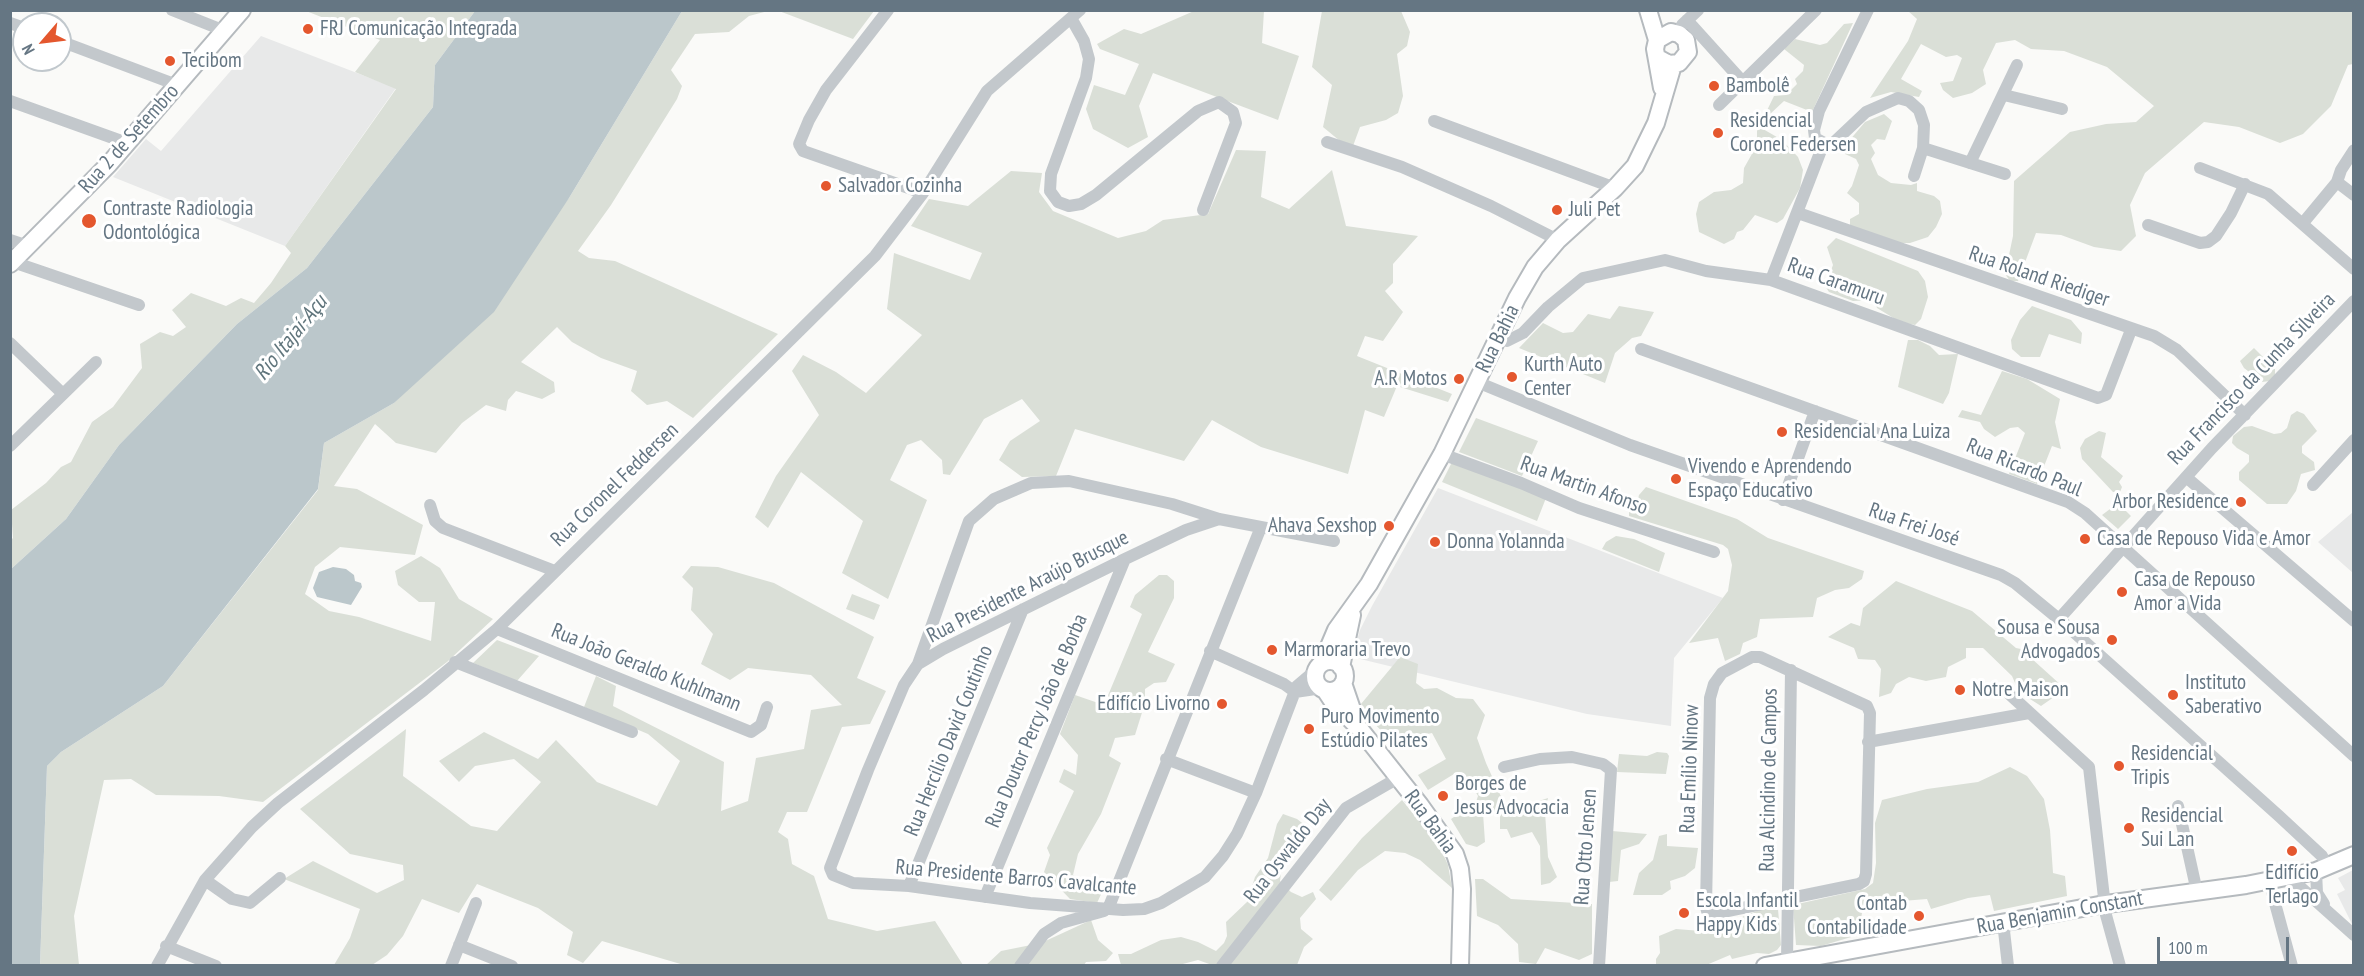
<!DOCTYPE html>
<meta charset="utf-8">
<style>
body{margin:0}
#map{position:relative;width:2364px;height:976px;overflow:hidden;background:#fafaf8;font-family:"PT Sans Narrow",sans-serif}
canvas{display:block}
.frame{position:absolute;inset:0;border:12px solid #657683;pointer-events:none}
.north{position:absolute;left:12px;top:12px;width:60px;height:60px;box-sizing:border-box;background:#fff;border:2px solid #c1c8cd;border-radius:50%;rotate:242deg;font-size:16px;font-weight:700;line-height:24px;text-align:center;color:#657683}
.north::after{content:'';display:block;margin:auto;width:21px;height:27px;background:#e4572e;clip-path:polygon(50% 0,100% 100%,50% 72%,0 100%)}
.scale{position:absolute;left:2157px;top:937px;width:132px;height:27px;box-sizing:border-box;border:3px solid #657683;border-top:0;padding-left:8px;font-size:18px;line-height:21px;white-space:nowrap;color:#657683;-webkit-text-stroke:4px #fff;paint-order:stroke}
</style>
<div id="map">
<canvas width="2364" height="976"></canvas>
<div class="frame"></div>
<div class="north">N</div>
<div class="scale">100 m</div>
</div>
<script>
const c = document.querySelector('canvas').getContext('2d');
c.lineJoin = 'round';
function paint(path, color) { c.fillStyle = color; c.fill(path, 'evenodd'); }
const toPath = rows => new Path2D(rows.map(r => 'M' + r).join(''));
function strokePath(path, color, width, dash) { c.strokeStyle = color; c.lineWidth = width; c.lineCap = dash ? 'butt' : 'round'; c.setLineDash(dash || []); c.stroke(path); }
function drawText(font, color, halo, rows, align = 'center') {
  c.font = font + ' "PT Sans Narrow",sans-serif'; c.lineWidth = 6; c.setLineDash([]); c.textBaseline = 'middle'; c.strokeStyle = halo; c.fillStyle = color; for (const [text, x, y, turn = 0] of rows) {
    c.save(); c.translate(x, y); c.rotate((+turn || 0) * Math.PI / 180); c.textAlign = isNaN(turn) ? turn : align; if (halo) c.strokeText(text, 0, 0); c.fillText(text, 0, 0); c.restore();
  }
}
const built = toPath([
 [261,36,396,88,285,246,113,177,146,139,161,151],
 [1438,488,1723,598,1674,658,1671,726,1587,714,1352,657,1360,630,1372,606],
 [2353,512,2353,573,2318,542],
 [2353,870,2353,926,2337,894,2345,890,2338,878]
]);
const green = toPath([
 [306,11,475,11,435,65,433,107,307,268,237,324,119,445,66,519,11,569,11,540,13,538,11,510,46,483,61,467,71,462,92,422,113,407,142,368,140,344,160,332,173,336,186,327,172,310,191,293,226,306,241,298,254,303,271,283,291,253,285,246,396,89,355,72,380,40],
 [682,11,768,11,749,16,729,32,695,34,671,70,682,86,677,99,611,205,578,251,589,258,615,261,778,334,693,418,667,401,647,405,631,391,637,371,601,358,572,342,557,327,521,362,554,382,555,392,542,399,516,391,508,400,506,411,486,405,462,423,436,453,396,443,375,424,334,486,357,489,423,525,415,555,340,547,315,567,305,594,329,611,359,617,431,641,435,602,419,602,398,585,395,571,421,556,440,568,459,599,493,619,447,662,263,802,219,796,156,795,131,779,104,780,74,916,79,965,40,966,47,766,61,752,163,686,318,490,324,443,394,403,569,198],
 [779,11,874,11,853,39],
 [1194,11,1264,11,1262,43,1299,56,1278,120,1153,73,1139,106,1148,137,1128,148,1093,129,1086,109,1094,85,1125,95,1139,64,1100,49,1097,44,1124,29,1141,34],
 [1322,11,1401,11,1410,32,1407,46,1397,54,1403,96,1398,113,1386,120,1360,127,1353,146,1340,141,1323,127,1332,85,1312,67],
 [1908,11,2353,11,2353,64,2348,65,2331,106,2303,134,2280,143,2239,127,2204,122,2145,173,2130,205,2136,236,2121,251,2094,247,2061,235,2036,233,2018,281,2010,281,2005,274,2013,236,2014,181,2070,132,2106,124,2136,122,2154,106,2107,67,2064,51,2031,49,2015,40,1996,43,1983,70,1986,84,1972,93,1953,98,1943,90,1940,83,1953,81,1962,58,1957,55,1946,57,1921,44,1901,79,1922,91,1919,97,1891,92,1870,98,1908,41,1917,19],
 [1853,23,1812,112,1784,101,1769,115,1763,129,1782,140,1798,157,1803,170,1800,188,1783,219,1777,223,1755,215,1743,230,1737,232,1734,239,1724,244,1699,232,1696,214,1699,202,1714,192,1731,190,1743,183,1744,168,1757,145,1757,131,1774,96,1786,95,1797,84,1795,79,1803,71,1804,65,1784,49,1795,39,1820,45,1827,43,1844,24],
 [1884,114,1892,121,1885,140,1877,139,1871,145,1875,153,1871,159,1878,175,1891,183,1911,185,1917,183,1917,191,1934,196,1940,201,1942,214,1936,227,1928,237,1910,243,1899,243,1850,226,1850,219,1859,214,1859,203,1847,193,1852,186,1859,165,1856,159,1845,154,1843,148,1865,122],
 [1236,150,1266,151,1261,197,1289,209,1332,170,1346,226,1418,236,1393,264,1393,283,1385,291,1403,312,1383,341,1365,336,1357,356,1452,394,1448,402,1397,386,1384,417,1365,410,1348,474,1261,447,1212,420,1184,461,1075,429,1056,476,1022,477,999,460,1010,441,1040,421,1022,399,984,419,950,475,943,474,942,460,921,440,907,445,890,480,927,500,888,599,842,573,863,521,801,472,768,528,755,517,776,476,819,415,792,371,803,355,836,372,866,393,922,335,887,309,894,253,970,280,982,253,911,226,929,199,968,206,1011,171,1042,173,1039,192,1053,211,1118,238,1146,231,1163,220,1208,214],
 [1836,238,1918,271,1925,281,1928,297,1921,319,1915,325,1900,322,1877,308,1874,300,1853,301,1829,292,1825,286,1833,265,1827,247],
 [1619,306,1654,312,1641,336,1632,338,1615,353,1605,383,1519,348,1543,323,1563,333,1573,332,1588,314,1610,319],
 [2032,306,2071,320,2082,333,2081,344,2049,334,2040,357,2021,357,2012,349,2011,340,2020,320],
 [1908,340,1918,340,1930,346,1939,355,1958,354,1949,393,1943,404,1898,387],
 [2254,348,2275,369,2275,376,2270,381,2262,382,2244,368,2240,361],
 [2002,371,2027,379,2060,399,2055,422,2061,449,2052,446,2037,484,2009,474,2025,433,2018,427,2010,428,1995,437,1984,429,1980,422,1958,417,1962,410,1981,415],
 [2297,411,2304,414,2317,431,2302,446,2302,453,2314,462,2315,470,2301,474,2296,491,2287,504,2267,504,2239,480,2239,472,2249,462,2249,455,2237,448,2232,443,2233,436,2244,427,2252,426,2274,434,2281,433,2287,428,2291,415],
 [1476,418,1538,441,1522,476,1459,452],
 [2099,431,2106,433,2101,457,2123,476,2119,482,2122,487,2120,492,2113,492,2082,459,2080,448,2085,439],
 [1452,462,1546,498,1537,521,1442,482],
 [1646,487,1737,519,1768,538,1864,571,1862,579,1849,588,1835,590,1817,598,1813,617,1760,619,1757,637,1743,643,1740,654,1725,661,1718,638,1689,643,1728,591,1732,565,1728,549,1723,545,1629,516,1629,508,1636,507,1639,495],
 [2118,503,2131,516,2118,529,2102,515],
 [1616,536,1634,539,1665,553,1659,572,1602,549,1606,542],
 [691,566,718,567,774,583,874,637,857,678,886,691,870,724,842,727,807,812,787,812,778,832,788,839,792,864,814,876,828,919,877,931,935,921,963,965,684,965,602,941,583,963,567,955,573,932,538,908,477,884,459,913,422,899,403,936,387,955,372,965,334,965,350,938,360,909,284,879,313,861,377,893,404,880,403,865,350,854,300,809,406,729,403,776,471,826,497,831,541,782,514,759,475,766,459,782,439,761,484,732,538,759,556,740,597,782,657,806,680,761,648,734,584,707,596,676,616,686,613,706,724,762,721,811,748,801,756,758,804,749,811,710,842,705,811,675,748,668,730,680,701,664,713,634,691,610,693,588,682,577],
 [1159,575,1167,575,1174,581,1174,598,1148,652,1175,664,1166,682,1154,683,1145,689,1145,703,1135,735,1115,738,1109,756,1121,763,1101,814,1078,854,1073,875,1103,890,1097,903,1070,899,1044,872,1050,855,1047,848,1074,791,1059,782,1064,769,1076,775,1078,755,1060,734,1075,695,1104,705,1142,614,1130,607,1135,595],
 [1896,581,1972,611,2016,648,2021,649,2062,686,2054,697,2041,706,2019,692,2012,676,1983,648,1966,648,1966,658,1948,667,1946,677,1926,681,1909,677,1896,684,1891,693,1879,697,1881,669,1875,660,1858,659,1854,648,1828,637,1851,623,1860,626,1863,608],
 [852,594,880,605,874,620,846,609],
 [497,640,539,656,517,681,473,663],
 [1400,657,1418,664,1416,683,1424,689,1437,688,1456,698,1473,699,1485,715,1477,738,1486,763,1503,801,1512,810,1548,798,1545,812,1548,857,1557,877,1550,883,1541,885,1540,846,1532,832,1511,838,1507,829,1500,829,1500,814,1483,813,1485,842,1477,847,1466,844,1451,819,1476,802,1478,796,1470,782,1459,780,1454,774,1428,790,1418,775,1446,759,1432,733,1391,741,1372,721,1361,704],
 [1657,752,1667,753,1669,756,1666,774,1617,772,1619,754,1647,756],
 [2010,767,2027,776,2044,799,2050,830,2053,873,2065,876,2067,896,1994,911,1990,895,1968,898,1931,909,1927,899,1890,902,1862,913,1858,935,1821,946,1796,945,1793,905,1865,889,1873,883,1876,863,1875,823,1882,800,1927,789,1978,782],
 [1402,800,1438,843,1448,865,1452,888,1420,860,1405,853,1385,851,1358,870,1331,901,1319,890,1362,838],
 [1283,814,1297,819,1306,826,1283,857,1280,881,1291,892,1302,897,1313,892,1316,899,1300,918,1301,929,1313,939,1304,947,1297,965,1212,965,1198,960,1179,965,1121,965,1118,954,1131,954,1161,940,1181,937,1198,942,1216,951,1224,943,1227,936,1226,922,1247,902,1255,877,1268,858,1277,824],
 [1612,831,1647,834,1639,844,1621,850,1618,881,1609,882],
 [1667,834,1667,846,1698,848,1695,868,1685,876,1670,881,1671,889,1662,895,1633,895,1639,873,1653,860,1659,836],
 [1475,879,1483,879,1511,899,1592,904,1592,954,1579,960,1545,948,1536,964,1519,962,1518,944,1498,925,1477,916],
 [1770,906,1778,909,1781,945,1777,950,1769,954,1757,953,1732,959,1730,955,1704,966,1656,965,1656,959,1660,953,1659,936,1676,929,1701,931,1723,928,1744,916],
 [1091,920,1098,940,1113,953,1106,961,1086,962,1084,965,985,966,1001,951,1041,943]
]);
const water = toPath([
 [475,11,682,11,569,198,494,312,394,403,324,443,318,489,163,686,61,752,47,766,40,965,11,965,11,569,66,519,119,445,237,324,307,268,433,107,435,65],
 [333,567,346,569,354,575,355,581,361,583,362,587,351,605,317,597,313,588,319,572]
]);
const minor = toPath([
 [172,10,225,31],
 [888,10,826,90,809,120,799,144,803,151,923,193],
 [1868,10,1819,111,1814,130,1815,138,1830,146,1866,112,1898,98,1909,101,1919,110,1924,125,1923,148,1914,176],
 [1071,18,1084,41,1089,59,1086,78,1051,174,1050,191,1058,202,1069,206,1081,204,1096,195,1198,111,1219,102,1233,112,1236,123,1203,210],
 [1687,20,1743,82],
 [10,23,24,28],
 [1682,25,1698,10],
 [60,41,177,85],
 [2004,95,2062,109],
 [10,101,127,143],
 [1719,105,1816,10],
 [1434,121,1615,188],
 [1327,142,1402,167,1491,206,1558,240],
 [1923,148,2005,174],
 [2354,150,2341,170,2337,182,2354,195],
 [1970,163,2017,65],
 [2200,168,2268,194,2354,269],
 [1798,213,2154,336,2177,350,2245,415],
 [2303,223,2337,182],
 [2148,225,2200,243,2208,242,2216,236,2231,213,2245,184],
 [10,240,28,246],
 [13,262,139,305],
 [1771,280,1823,145],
 [1499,337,1507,341,1523,333,1548,307,1583,278,1665,260,1706,271,1771,280,2098,398,2106,395,2131,330],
 [10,343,63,394],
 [1641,349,2068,502,2085,513,2354,756],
 [1477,382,1630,445,2001,575,2015,583,2066,625,2279,816,2322,856,2328,867],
 [10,446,96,362],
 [1442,454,1521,483,1579,508,1714,552],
 [2186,477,2354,621],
 [2313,485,2354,440],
 [1783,500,1815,411],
 [430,505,435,521,443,528,555,571],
 [1219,519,1186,530,1125,559,943,649,918,664,904,685,868,770,830,868,833,875,853,883,909,886,1030,903,1123,910,1144,909,1161,903,1205,877,1223,856,1237,834,1256,793,1297,686,1317,669],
 [2059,619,2212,448,2354,301],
 [497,629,751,732,761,725,767,707],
 [1210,651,1284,684,1295,692],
 [1752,657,1760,657,1867,706,1870,713,1866,874,1864,881,1859,884,1713,914,1707,911,1706,907,1710,698,1714,684,1722,673,1752,657],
 [455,662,632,732],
 [918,664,969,521,994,499,1031,483,1069,481,1172,504,1219,519,1334,541],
 [2006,691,2089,767,2106,915,2120,966],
 [1295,692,1322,688],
 [1868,742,2029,713],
 [1166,759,1256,793],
 [1504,767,1540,759,1572,757,1603,764,1611,770,1599,966],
 [2178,806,2197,892],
 [2316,871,2317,893,2324,904],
 [2289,877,2354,935],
 [205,880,232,899,250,903,280,878],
 [2269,881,2292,966],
 [909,886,1023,609],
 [985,897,1125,559],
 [1108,909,1261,527],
 [2003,922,2008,966],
 [459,945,512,966],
 [166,946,216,966],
 [1787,961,1791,670],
 [157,966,205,880,252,827,278,803,424,690,497,629,772,358,875,256,923,193,987,91,1080,10],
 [451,966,476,903],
 [1020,966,1044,934,1061,923,1104,911],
 [1222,966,1346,808,1398,778]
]);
const major = toPath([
 [1648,10,1657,40],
 [1658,58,1669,64,1679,63,1688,52,1686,40,1679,34,1671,32,1657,40,1655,49,1662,88],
 [10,264,109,164,242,10],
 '1315 676a15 15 0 1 1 30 0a15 15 0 1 1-30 0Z',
 [1322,663,1336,630,1369,584,1442,454,1517,298,1535,267,1558,240,1615,188,1635,166,1656,123,1673,65],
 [1341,667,1352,615],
 [1343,683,1357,724],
 [1325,690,1333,702,1359,728,1420,805,1455,854,1460,869,1462,889,1460,966],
 [1765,966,2099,905,2246,885,2316,871,2354,855]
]);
const markers = [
 [308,29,6,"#e4572e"],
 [170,61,6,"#e4572e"],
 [1714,86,6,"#e4572e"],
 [1718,133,6,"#e4572e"],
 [826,186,6,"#e4572e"],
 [1557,210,6,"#e4572e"],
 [89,221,8,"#e4572e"],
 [1512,377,6,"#e4572e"],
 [1459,379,6,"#e4572e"],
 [1782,432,6,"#e4572e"],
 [1676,479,6,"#e4572e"],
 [2241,502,6,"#e4572e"],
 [1389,526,6,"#e4572e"],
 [2085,539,6,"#e4572e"],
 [1435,542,6,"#e4572e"],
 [2122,592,6,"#e4572e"],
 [2112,640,6,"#e4572e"],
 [1272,650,6,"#e4572e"],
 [1960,690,6,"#e4572e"],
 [2173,695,6,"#e4572e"],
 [1222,704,6,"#e4572e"],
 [1309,729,6,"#e4572e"],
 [2119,766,6,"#e4572e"],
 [1443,796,6,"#e4572e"],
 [2129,828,6,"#e4572e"],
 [2292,851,6,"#e4572e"],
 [1684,913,6,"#e4572e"],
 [1919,916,6,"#e4572e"]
];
const poiNames = [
 ["FRJ Comunicação Integrada",320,29],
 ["Tecibom",182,61],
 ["Bambolê",1726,86],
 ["Residencial",1730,121],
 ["Coronel Federsen",1730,145],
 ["Salvador Cozinha",838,186],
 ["Contraste Radiologia",103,209],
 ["Odontológica",103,233],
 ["Juli Pet",1569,210],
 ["Kurth Auto",1524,365],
 ["Center",1524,389],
 ["A.R Motos",1447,379,"right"],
 ["Residencial Ana Luiza",1794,432],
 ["Vivendo e Aprendendo",1688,467],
 ["Espaço Educativo",1688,491],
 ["Arbor Residence",2229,502,"right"],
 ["Ahava Sexshop",1377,526,"right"],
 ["Casa de Repouso Vida e Amor",2097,539],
 ["Donna Yolannda",1447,542],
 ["Casa de Repouso",2134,580],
 ["Amor a Vida",2134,604],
 ["Sousa e Sousa",2100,628,"right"],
 ["Advogados",2100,652,"right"],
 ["Marmoraria Trevo",1284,650],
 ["Instituto",2185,683],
 ["Saberativo",2185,707],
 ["Notre Maison",1972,690],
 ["Edifício Livorno",1210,704,"right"],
 ["Puro Movimento",1321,717],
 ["Estúdio Pilates",1321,741],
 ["Residencial",2131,754],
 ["Tripis",2131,778],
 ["Borges de",1455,784],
 ["Jesus Advocacia",1455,808],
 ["Residencial",2141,816],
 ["Sui Lan",2141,840],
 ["Edifício",2292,873,"center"],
 ["Terlago",2292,897,"center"],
 ["Escola Infantil",1696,901],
 ["Happy Kids",1696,925],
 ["Contab",1907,904,"right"],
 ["Contabilidade",1907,928,"right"]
];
const streetNames = [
 ["Rua 2 de Setembro",129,139,-48],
 ["Rua Roland Riediger",2039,277,19],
 ["Rua Caramuru",1836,282,20],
 ["Rua Bahia",1498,339,-64],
 ["Rua Francisco da Cunha Silveira",2252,379,-46],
 ["Rua Ricardo Paul",2024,468,22],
 ["Rua Coronel Feddersen",615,485,-44],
 ["Rua Martin Afonso",1584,486,20],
 ["Rua Frei José",1914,525,19],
 ["Rua Presidente Araújo Brusque",1028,587,-27],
 ["Rua João Geraldo Kuhlmann",646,668,22],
 ["Rua Doutor Percy João de Borba",1037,721,-67],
 ["Rua Hercílio David Coutinho",949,741,-68],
 ["Rua Emílio Ninow",1690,769,-88],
 ["Rua Alcindino de Campos",1769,780,-89],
 ["Rua Bahia",1430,822,54],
 ["Rua Otto Jensen",1586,847,-86],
 ["Rua Oswaldo Day",1288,851,-52],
 ["Rua Presidente Barros Cavalcante",1016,878,5],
 ["Rua Benjamin Constant",2060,913,-10]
];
const waterNames = [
 ["Rio Itajaí-Açu",291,338,-51]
];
paint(built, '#e8e9e9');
paint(green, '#dadfd7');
paint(water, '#bbc7cb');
strokePath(major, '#b5babe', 20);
strokePath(minor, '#c3c8cc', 12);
strokePath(major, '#fff', 16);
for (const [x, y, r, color] of markers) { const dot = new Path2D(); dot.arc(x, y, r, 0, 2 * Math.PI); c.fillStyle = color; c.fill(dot); strokePath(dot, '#fff', 2); }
drawText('21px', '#657683', '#fff', poiNames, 'left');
drawText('21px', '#657683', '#fff', streetNames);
drawText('italic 22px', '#60757c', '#fff', waterNames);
</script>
